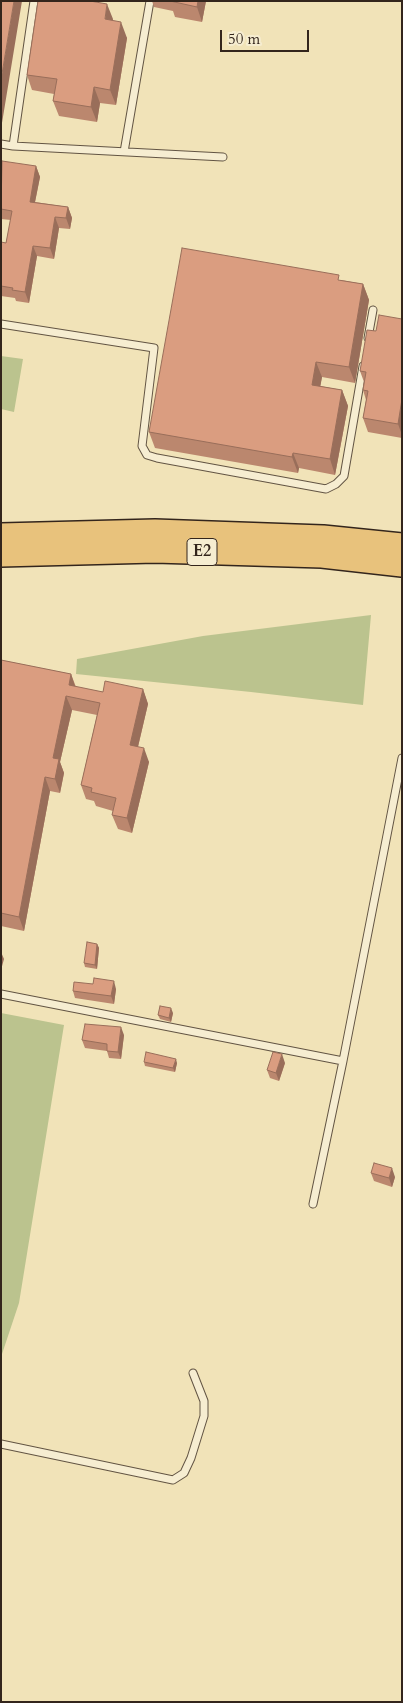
<!DOCTYPE html>
<style>
body{margin:0}
#map{position:relative;width:403px;height:1703px;overflow:hidden;background:#f1e3b8;font-family:Cardo,serif}
canvas{display:block}
.frame{position:absolute;inset:0;border:2px solid #33251c;pointer-events:none}
.scale{position:absolute;left:220px;top:30px;width:89px;height:22px;box-sizing:border-box;border:2px solid #33251c;border-top:0;padding-left:6px;font-size:15px;line-height:18px;white-space:nowrap;color:#33251c;-webkit-text-stroke:4px #f6edd1;paint-order:stroke}
</style>
<div id="map">
<canvas width="403" height="1703"></canvas>
<div class="frame"></div>
<div class="scale">50 m</div>
</div>
<script>
const c = document.querySelector('canvas').getContext('2d');
c.lineJoin = 'round';
function paint(path, color) { c.fillStyle = color; c.fill(path, 'evenodd'); }
const toPath = rows => new Path2D(rows.map(r => 'M' + r).join(''));
function strokePath(path, color, width, dash) { c.strokeStyle = color; c.lineWidth = width; c.lineCap = dash ? 'butt' : 'round'; c.setLineDash(dash || []); c.stroke(path); }
function drawText(font, color, halo, rows, align = 'center') {
  c.font = font + ' Cardo,serif'; c.lineWidth = 4; c.setLineDash([]); c.textBaseline = 'middle'; c.strokeStyle = halo; c.fillStyle = color; for (const [text, x, y, turn = 0] of rows) {
    c.save(); c.translate(x, y); c.rotate((+turn || 0) * Math.PI / 180); c.textAlign = isNaN(turn) ? turn : align; if (halo) c.strokeText(text, 0, 0); c.fillText(text, 0, 0); c.restore();
  }
}
const green = toPath([
 [1,356,23,359,14,412,1,409],
 [371,615,363,705,251,692,76,674,77,659,203,636],
 [1,1013,64,1025,19,1303,1,1357]
]);
const service = toPath([
 [1,144,13,146,223,157],
 [13,146,34,1],
 [124,152,150,1],
 [1,324,154,348,142,446,147,455,157,458,326,489,336,484,344,476,363,366],
 [368,338,373,310],
 [1,994,343,1061,402,758],
 [313,1204,343,1061],
 [1,1444,173,1480,184,1473,191,1458,204,1416,204,1401,193,1373]
]);
const motorway = toPath([
 [1,536,155,532,323,538,402,546],
 [1,554,155,550,322,555,402,564]
]);
const wall = toPath([
 [152,1,206,1,202,22,175,17,173,11,154,7],
 [113,19,113,21,127,38,116,105,100,103,97,122,59,116,53,101,54,94,32,90,27,75],
 [1,163,36,166,40,177,35,202,68,207,72,218,70,229,59,228,54,259,37,256,29,303,16,301,15,298,1,296,1,242,6,243,11,220,1,219],
 [341,280,363,284,369,300,355,383,322,377,320,386,342,390,348,406,335,475,299,468,298,473,155,448,149,432],
 [402,319,402,438,368,432,363,418,366,400,363,390,364,382,360,371,376,331],
 [1,660,71,674,76,687,103,692,143,689,148,704,138,747,149,762,132,833,118,829,112,815,113,811,96,806,94,801,86,799,81,785,97,715,72,710,60,762,64,773,60,793,50,791,24,931,1,926],
 [97,944,99,948,97,969,85,967,84,963],
 [116,989,114,1004,75,998,73,991],
 [173,1013,171,1022,160,1019,158,1015],
 [124,1035,121,1059,109,1058,107,1051,85,1048,82,1040],
 [144,1062,177,1063,175,1072,145,1066],
 [285,1063,279,1081,270,1078,267,1070],
 [371,1173,395,1177,392,1187,374,1181]
]);
const shadedWall = toPath([
 [14,1,22,1,1,129,1,80],
 [198,1,206,1,202,22,197,7],
 [107,4,113,19,110,35,105,19],
 [121,22,127,38,116,105,110,90],
 [94,87,100,103,97,122,91,107],
 [36,166,40,177,33,212,30,202],
 [68,207,72,218,70,229,66,218],
 [55,217,59,228,54,259,50,248],
 [33,246,37,256,29,303,25,292],
 [363,284,369,300,355,383,349,367],
 [316,362,322,377,318,400,312,385],
 [342,390,348,406,335,475,330,459],
 [402,399,402,435,398,424],
 [293,453,299,468,298,473,292,457],
 [71,674,76,689,69,685],
 [143,689,148,704,135,759,130,745],
 [66,696,72,710,60,762,64,773,60,793,55,779,53,758],
 [144,748,149,762,132,833,127,818],
 [45,777,50,791,24,931,19,917],
 [97,944,99,948,97,969,95,965],
 [1,952,4,959,1,970],
 [114,981,116,989,114,1004,111,996],
 [171,1008,173,1013,171,1022,169,1018],
 [121,1027,124,1035,121,1059,118,1052],
 [282,1054,285,1063,279,1081,276,1073],
 [176,1059,177,1063,175,1072,173,1068],
 [392,1168,395,1177,392,1187,389,1178]
]);
const building = toPath([
 [1,1,14,1,1,80,1,1],
 [38,1,90,1,107,4,105,19,121,22,110,90,94,87,91,107,53,101,57,79,27,75,38,1],
 [170,1,198,1,197,7,170,1],
 [2,161,36,166,30,202,68,207,66,218,55,217,50,248,33,246,25,292,12,290,13,288,1,286,1,242,6,243,12,211,1,209,2,161],
 [182,248,339,275,338,280,363,284,349,367,316,362,312,385,342,390,330,459,293,453,292,457,149,432,182,248],
 [379,315,402,319,402,399,398,424,363,418,368,391,363,390,366,372,360,371,367,330,376,331,379,315],
 [1,660,71,674,69,685,103,692,105,681,143,689,130,745,144,748,127,818,112,815,116,798,91,792,92,788,81,785,100,703,66,696,53,758,59,759,55,779,45,777,19,917,1,913,1,660],
 [87,942,97,944,95,965,84,963,87,942],
 [94,978,114,981,111,996,73,991,74,982,93,984,94,978],
 [160,1006,171,1008,169,1018,158,1015,160,1006],
 [85,1024,121,1027,118,1052,107,1051,107,1044,82,1040,85,1024],
 [146,1052,176,1059,173,1068,144,1062,146,1052],
 [273,1052,282,1054,276,1073,267,1070,273,1052],
 [374,1163,392,1168,389,1178,371,1173,374,1163]
]);
const shields = [
 [202,552,30]
];
const shieldNames = [
 ["E2",202,552]
];
paint(green, '#bbc38e');
strokePath(service, '#625443', 9);
strokePath(motorway, '#33251c', 28);
strokePath(service, '#f6edd1', 7);
strokePath(motorway, '#e8c27c', 25);
paint(wall, '#bb876e');
paint(shadedWall, '#996e5a');
paint(building, '#da9d80');
strokePath(building, '#996e5a', 1);
for (const [x, y, w] of shields) { const box = new Path2D(); box.roundRect(x - w / 2, y - 13.5, w, 27, 4); c.fillStyle = '#f6edd1'; c.fill(box); strokePath(box, '#33251c', 1); }
drawText('bold 16px', '#33251c', null, shieldNames);
</script>
